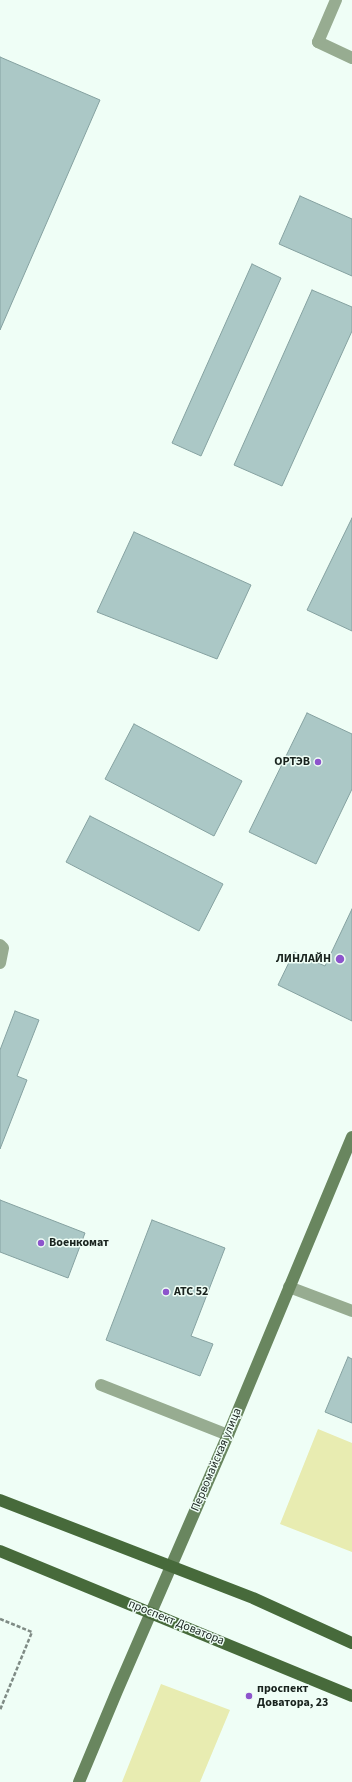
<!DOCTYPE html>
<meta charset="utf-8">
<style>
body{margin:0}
canvas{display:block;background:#effef6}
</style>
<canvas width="352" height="1782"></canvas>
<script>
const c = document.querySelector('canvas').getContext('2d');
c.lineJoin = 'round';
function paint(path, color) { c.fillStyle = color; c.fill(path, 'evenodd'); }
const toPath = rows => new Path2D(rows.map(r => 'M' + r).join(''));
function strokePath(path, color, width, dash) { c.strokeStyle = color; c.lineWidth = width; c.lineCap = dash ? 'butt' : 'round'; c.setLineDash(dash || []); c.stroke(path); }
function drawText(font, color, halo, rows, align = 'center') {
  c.font = font + ' "Source Sans 3",sans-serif'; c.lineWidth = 3; c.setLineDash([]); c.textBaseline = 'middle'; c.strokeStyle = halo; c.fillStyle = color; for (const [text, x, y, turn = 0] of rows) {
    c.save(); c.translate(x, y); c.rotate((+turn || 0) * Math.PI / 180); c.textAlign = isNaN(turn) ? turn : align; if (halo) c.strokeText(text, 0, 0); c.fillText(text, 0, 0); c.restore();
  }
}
const green = toPath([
 [318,1429,352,1443,352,1552,280,1524],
 [161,1684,230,1710,200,1782,122,1782]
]);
const building = toPath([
 [0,57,100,100,0,330,0,57],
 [300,196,352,219,352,276,279,244,300,196],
 [252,264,281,278,201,456,172,443,252,264],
 [312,290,352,307,352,331,282,486,234,465,312,290],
 [352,518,352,631,307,610,352,518],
 [134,532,251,585,217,659,97,612,134,532],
 [307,713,352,734,352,789,316,864,249,832,307,713],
 [134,724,242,781,214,836,105,779,134,724],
 [90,816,223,884,199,931,66,862,90,816],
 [352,909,352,1021,278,985,294,952,325,966,352,909],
 [15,1011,39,1020,17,1076,27,1080,0,1149,0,1050,15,1011],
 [0,1200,85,1233,68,1278,0,1252,0,1200],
 [152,1220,225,1248,191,1336,213,1344,200,1376,106,1340,152,1220],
 [348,1357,352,1359,352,1423,325,1412,348,1357]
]);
const path = toPath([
 [0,1619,32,1632,0,1710]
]);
const lane = toPath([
 [318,42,352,58],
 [0,945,3,948,0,963],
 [289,1287,352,1311],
 [101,1385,228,1435]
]);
const street = toPath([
 [318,42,336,0]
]);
const secondary = toPath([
 [79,1782,117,1691,228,1435,352,1137]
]);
const primary = toPath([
 [0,1500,253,1598,352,1643],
 [0,1551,352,1696]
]);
const markers = [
 [318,762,4,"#8d54cc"],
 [340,959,5,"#8d54cc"],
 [41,1243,4,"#8d54cc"],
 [166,1292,4,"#8d54cc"],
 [249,1696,4,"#8d54cc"]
];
const poiNames = [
 ["ОРТЭВ",310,762,"right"],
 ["ЛИНЛАЙН",331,959,"right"],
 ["Военкомат",49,1243],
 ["АТС 52",174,1292],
 ["проспект",257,1689],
 ["Доватора, 23",257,1703]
];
const streetNames = [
 ["Первомайская улица",217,1460,-67],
 ["проспект Доватора",176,1623,22]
];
paint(green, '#e8ecb1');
paint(building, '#abc8c6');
strokePath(building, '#86a2a1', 1);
strokePath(path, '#7f8b85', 2.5, [4, 2]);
strokePath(lane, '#97ac91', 12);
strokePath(street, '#97ac91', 12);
strokePath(secondary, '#69865f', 12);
strokePath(primary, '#476a3b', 12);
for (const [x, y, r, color] of markers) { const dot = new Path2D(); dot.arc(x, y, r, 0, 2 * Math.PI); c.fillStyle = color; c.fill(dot); strokePath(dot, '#effef6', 1.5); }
drawText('bold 12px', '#19231e', '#effef6', poiNames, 'left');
drawText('12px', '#19231e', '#effef6', streetNames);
</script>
